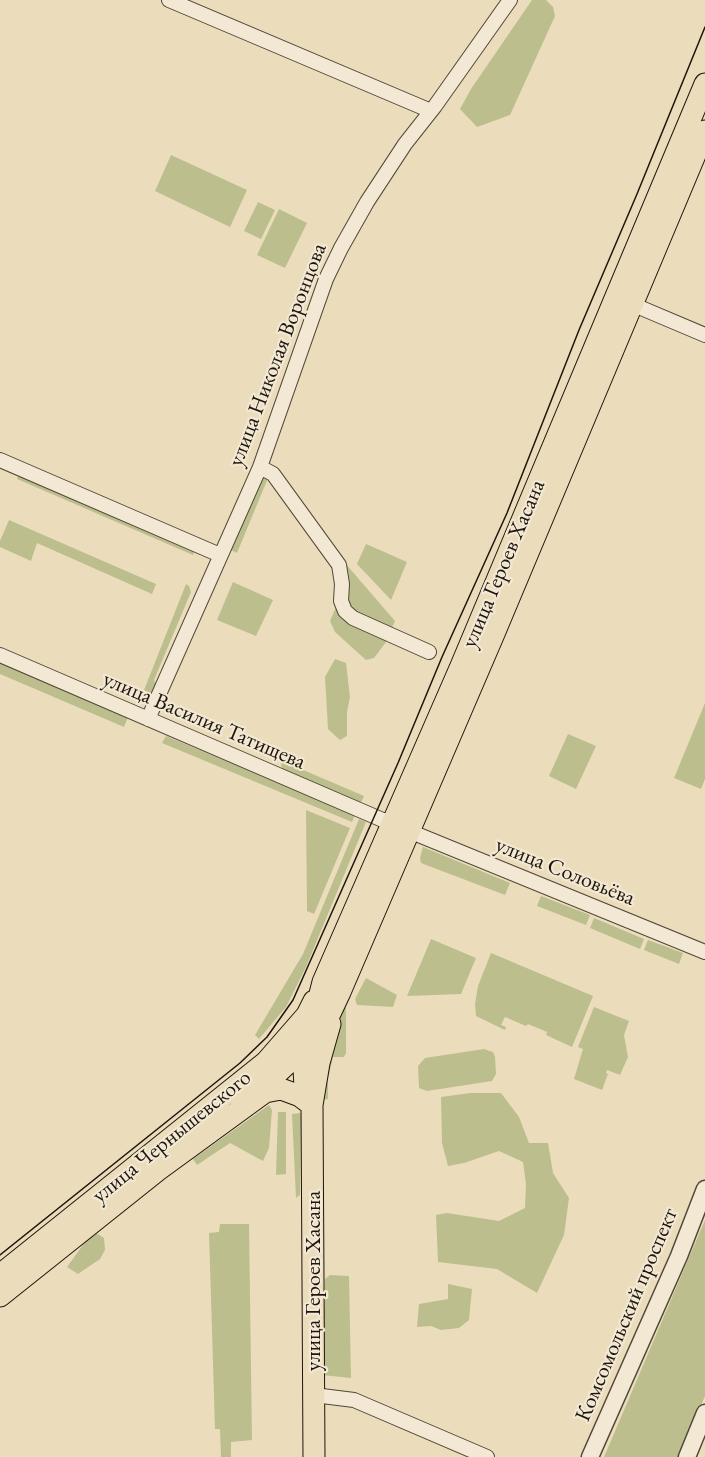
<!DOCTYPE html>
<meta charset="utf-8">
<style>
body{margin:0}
canvas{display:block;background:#ebdcbc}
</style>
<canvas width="705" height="1457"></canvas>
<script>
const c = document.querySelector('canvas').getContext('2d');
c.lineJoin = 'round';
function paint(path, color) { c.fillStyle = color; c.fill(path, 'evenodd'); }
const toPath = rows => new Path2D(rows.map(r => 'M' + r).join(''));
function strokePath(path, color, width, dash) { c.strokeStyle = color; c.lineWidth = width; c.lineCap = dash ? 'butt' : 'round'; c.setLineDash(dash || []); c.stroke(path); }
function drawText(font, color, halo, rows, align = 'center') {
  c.font = font + ' "EB Garamond",serif'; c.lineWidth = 4.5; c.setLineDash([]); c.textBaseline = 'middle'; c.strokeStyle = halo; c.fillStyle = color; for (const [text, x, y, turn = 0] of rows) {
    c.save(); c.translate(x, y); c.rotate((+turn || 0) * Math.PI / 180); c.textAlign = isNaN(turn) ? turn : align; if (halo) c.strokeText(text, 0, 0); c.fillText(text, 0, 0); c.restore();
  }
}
const green = toPath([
 [532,0,546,0,553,7,555,16,510,115,477,127,460,109,471,89],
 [171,155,247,190,230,227,155,191],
 [258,202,275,210,261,239,244,231],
 [279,209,307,223,285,268,257,255],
 [20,472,196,548,193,555,17,479],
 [262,478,268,478,237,553,227,548],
 [9,520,156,584,152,594,37,543,31,561,0,547,0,541],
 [366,544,407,562,391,600,357,564],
 [345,563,395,621,390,632,352,614,346,599],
 [233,582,273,600,256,636,217,620],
 [186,584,189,586,191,592,154,680,157,687,153,695,144,690],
 [336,607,389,638,374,658,366,660,335,632,330,621],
 [335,659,346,663,350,697,347,712,347,736,340,740,328,729,325,677],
 [0,662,128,717,124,727,0,674],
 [705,703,705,779,701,789,674,778],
 [568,734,596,746,576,789,549,776],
 [166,736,355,815,352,822,162,743],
 [280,760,364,796,360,805,286,773,282,768],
 [306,810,350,828,314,914,307,911],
 [359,819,366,822,306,967,286,1007,259,1039,255,1035,303,954],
 [423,847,510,883,505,895,421,863,420,858],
 [541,896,590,915,586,925,537,906],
 [594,918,644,939,640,949,590,928],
 [431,939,476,958,461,994,407,996],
 [648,940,683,953,679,964,644,950],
 [491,953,593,996,572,1047,546,1035,547,1032,528,1024,526,1026,505,1017,501,1025,506,1027,505,1030,476,1016,475,1004,478,986],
 [366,978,397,995,393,1007,357,1005,355,999],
 [346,1002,346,1053,344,1057,333,1057,328,1079,328,1099,322,1100,331,1032],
 [594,1007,629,1021,624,1035,628,1057,620,1075,607,1070,606,1073,608,1074,602,1090,574,1079,583,1049,578,1047],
 [484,1049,493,1052,495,1057,496,1074,492,1081,427,1091,419,1088,418,1066,425,1058],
 [470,1093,501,1093,519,1117,529,1143,548,1143,553,1173,569,1198,564,1235,537,1293,497,1269,438,1262,436,1215,447,1213,499,1221,525,1208,526,1184,523,1162,499,1151,464,1163,448,1166,442,1143,441,1097],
 [269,1105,272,1110,269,1148,263,1161,230,1143,197,1165,193,1159],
 [278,1112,286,1112,286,1174,276,1175],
 [301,1113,300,1195,296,1198,292,1114],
 [705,1220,705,1396,679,1457,604,1457],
 [220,1224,249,1224,252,1440,231,1442,231,1457,221,1457,220,1429,215,1429,209,1233,219,1232],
 [93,1231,104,1238,105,1250,100,1259,78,1274,67,1267],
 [330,1275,349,1276,351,1378,322,1375,325,1279],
 [448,1284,472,1289,469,1320,459,1328,441,1330,431,1326,417,1327,419,1304,448,1299]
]);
const minor = toPath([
 [169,0,431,111],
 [627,302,705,335],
 [0,460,220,555],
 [260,467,273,474,339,565,342,584,341,601,345,611,353,618,429,652],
 [0,655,392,824],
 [148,719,260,467,326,279,341,248,367,202,405,144,435,106,510,0],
 [409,831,705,952],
 [314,1395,354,1400,487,1457]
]);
const tertiary = toPath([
 [590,1457,679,1256,705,1189],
 [687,1457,705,1413]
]);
const primary = toPath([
 [312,1105,305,1087,304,1069,307,1045,323,982,461,666,705,84],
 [241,1107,307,1045,325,1024,340,992,493,636,705,131],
 [0,1275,266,1062,307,1015,314,1001],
 [0,1296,158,1170,265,1092,281,1089,300,1096,312,1105],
 [314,1457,312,1105,319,1063,330,1024]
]);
const tram = toPath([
 [0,1255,240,1063,267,1037,293,1000,398,763,442,657,507,513,579,330,637,194,705,27]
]);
const streetNames = [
 ["улица Николая Воронцова",278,355,-69],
 ["улица Героев Хасана",504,564,-67],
 ["улица Василия Татищева",204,721,23],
 ["улица Соловьёва",565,872,22],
 ["улица Чернышевского",172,1137,-39],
 ["улица Героев Хасана",314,1281,-90],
 ["Комсомольский проспект",627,1315,-67]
];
paint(green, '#bcbf8d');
strokePath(minor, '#514839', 16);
strokePath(tertiary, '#514839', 19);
strokePath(primary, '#1e160d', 23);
strokePath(minor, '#f2e8d3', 14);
strokePath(tertiary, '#f2e8d3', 16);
strokePath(primary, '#ebdcbc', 21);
strokePath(tram, '#1e160d', 1.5);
drawText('22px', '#1e160d', '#f2e8d3', streetNames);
</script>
